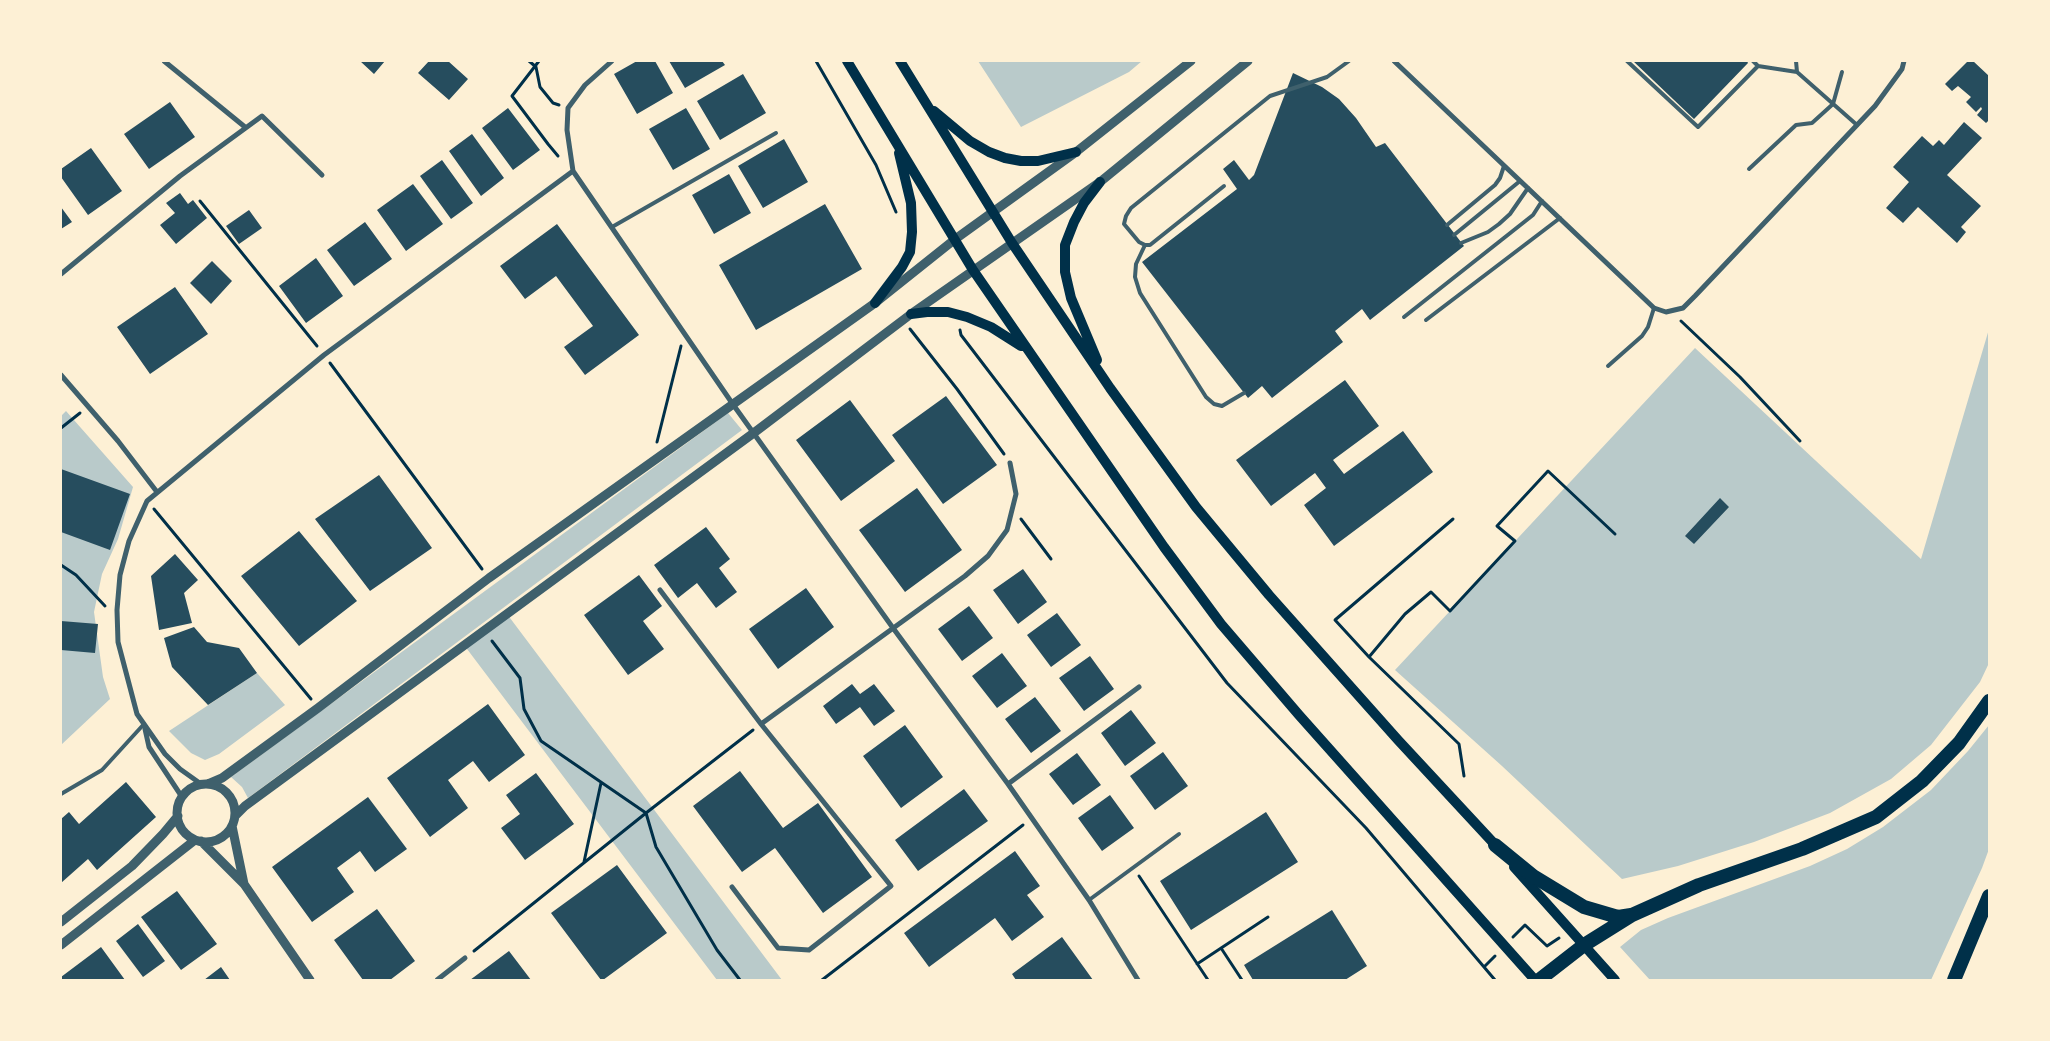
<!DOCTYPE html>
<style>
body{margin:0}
#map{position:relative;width:2050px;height:1041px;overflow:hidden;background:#fdf0d5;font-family:Cabin,sans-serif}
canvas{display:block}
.frame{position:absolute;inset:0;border:62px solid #fdf0d5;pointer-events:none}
</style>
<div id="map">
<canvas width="2050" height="1041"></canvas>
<div class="frame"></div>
</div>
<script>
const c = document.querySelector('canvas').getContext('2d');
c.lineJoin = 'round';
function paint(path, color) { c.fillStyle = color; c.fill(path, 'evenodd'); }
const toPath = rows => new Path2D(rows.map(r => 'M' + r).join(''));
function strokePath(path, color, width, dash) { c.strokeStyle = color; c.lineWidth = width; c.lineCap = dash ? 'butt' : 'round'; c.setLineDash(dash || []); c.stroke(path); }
const green = toPath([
 [978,61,1142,61,1129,72,1021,127],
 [1989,329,1989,663,1980,682,1931,745,1891,779,1830,813,1754,842,1678,866,1622,879,1502,766,1395,670,1695,348,1921,559],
 [66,411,133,487,118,539,102,574,94,612,103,677,110,699,61,745,61,416],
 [728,413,742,430,248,798,242,787,231,777],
 [507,614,782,980,717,980,464,645],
 [257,673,285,705,219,754,205,760,191,753,169,731],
 [1989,725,1989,849,1982,868,1931,980,1650,980,1620,947,1641,930,1668,918,1810,866,1847,849,1883,827,1931,790,1968,751]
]);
const building = toPath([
 [360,61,385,61,374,74],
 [429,61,448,61,468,79,449,100,418,73],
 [637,61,655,61,673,93,637,114,614,74],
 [669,61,722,61,725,65,685,88],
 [1633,61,1747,61,1748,63,1694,119],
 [1968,61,1973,61,1989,76,1989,120,1986,123,1977,115,1982,109,1981,107,1976,112,1966,102,1971,97,1958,86,1952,91,1945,84],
 [1293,73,1322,87,1339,99,1356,118,1376,147,1385,143,1464,246,1370,320,1362,309,1335,331,1343,342,1272,398,1262,386,1248,398,1142,262,1237,189,1223,169,1234,160,1249,180,1254,175],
 [743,74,766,113,720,140,697,101],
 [170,102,195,137,149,169,124,134],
 [508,108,540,150,513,170,482,128],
 [686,108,710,149,673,170,649,129],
 [1964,122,1982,138,1947,175,1981,206,1961,227,1966,232,1957,243,1918,207,1903,223,1886,208,1909,182,1893,167,1922,136,1933,146,1939,140,1944,145],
 [472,134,504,178,481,196,449,151],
 [784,139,808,182,763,208,738,166],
 [91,148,122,191,88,215,61,177,61,169],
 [442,160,473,203,451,219,420,176],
 [729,174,751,213,714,234,692,195],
 [413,184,443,224,406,251,377,210],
 [180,193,188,204,193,200,207,218,176,244,160,225,175,213,166,203],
 [825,204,862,269,756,330,719,265],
 [61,207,72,222,61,229],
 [249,210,262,228,239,244,226,226],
 [365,222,392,259,354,286,327,250],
 [557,224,639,335,585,375,564,347,593,326,556,276,525,299,500,266],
 [316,258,343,296,306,323,279,286],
 [212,261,232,281,211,304,190,283],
 [175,287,208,334,150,374,117,327],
 [1345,380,1379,426,1333,460,1344,474,1403,431,1433,472,1334,546,1304,505,1326,488,1315,473,1271,506,1236,460],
 [946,396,997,465,943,504,892,435],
 [850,400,895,461,841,501,796,440],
 [61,469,130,494,110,550,61,532],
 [379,475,432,548,370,591,315,519],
 [917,488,962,550,905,592,859,530],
 [1720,498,1729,507,1694,544,1685,536],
 [706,527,730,559,719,568,737,592,716,608,697,583,678,598,654,565],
 [299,531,357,601,299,646,241,576],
 [175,554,198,580,184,593,192,623,159,630,151,576],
 [1023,569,1047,602,1018,624,993,590],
 [639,575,662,606,643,621,664,649,628,675,584,615],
 [806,588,834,627,778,669,749,629],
 [969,606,993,638,962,661,938,629],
 [1057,613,1081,645,1051,667,1027,635],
 [61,621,98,624,95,653,61,650],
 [194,627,207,642,239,648,257,673,208,705,172,667,164,638],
 [1002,653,1027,686,997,708,972,676],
 [1090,656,1114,689,1084,711,1059,678],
 [852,684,860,694,874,684,895,711,874,726,860,707,836,724,823,706],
 [1035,697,1061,731,1031,753,1005,719],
 [488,704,525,755,489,782,473,761,448,780,468,808,430,837,387,778],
 [1131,710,1156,743,1125,766,1101,733],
 [905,725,943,777,901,808,863,756],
 [1163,752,1188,786,1155,810,1130,776],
 [1077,753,1101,785,1073,805,1049,774],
 [740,771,783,828,818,803,872,877,823,913,775,848,742,872,693,806],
 [536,773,574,824,525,860,501,828,520,814,506,795],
 [126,782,156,817,97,870,88,859,61,883,61,819,69,812,79,824],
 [964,789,988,821,918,871,895,840],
 [1110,795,1134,828,1102,851,1078,818],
 [368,797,407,849,375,872,360,851,337,868,354,892,312,922,272,867],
 [1266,812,1298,862,1191,930,1160,881],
 [1015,851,1040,886,1027,895,1044,917,1012,941,995,918,929,967,904,933],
 [617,865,667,933,603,980,601,980,551,913],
 [177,891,217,944,181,970,141,917],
 [377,909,415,961,390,980,363,980,334,940],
 [1332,910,1367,966,1345,980,1253,980,1244,965],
 [138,924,165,961,143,977,116,941],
 [1062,937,1093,980,1016,980,1012,974],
 [101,947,125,980,61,980,61,977],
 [509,951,531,980,470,980],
 [221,967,230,980,204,980]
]);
const path = toPath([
 [529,61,536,67,540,87,553,103,559,105],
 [539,61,512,96,548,144,558,156],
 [816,61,876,165,896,212],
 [200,201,317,346],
 [1681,321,1740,377,1800,441],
 [910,329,957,389,1004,454],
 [960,330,961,335,1227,683,1366,828,1484,967],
 [330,363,482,569],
 [61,428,80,413],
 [657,442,681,346],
 [154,509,311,699],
 [1021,519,1051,559],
 [61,565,76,575,105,606],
 [492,641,520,678,524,709,541,741,646,813,656,847,717,950,740,980],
 [1369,657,1335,620,1453,519],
 [1464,776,1459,744,1369,657,1405,614,1431,592,1450,611,1515,541,1497,526,1548,471,1615,534],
 [584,862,601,783],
 [1139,876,1208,980],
 [1513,937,1525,925,1547,946,1559,938],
 [1221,948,1242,980],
 [474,951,646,813,753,730],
 [1495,956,1484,967,1495,980],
 [1197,964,1268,917],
 [822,980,1023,825]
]);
const service = toPath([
 [1627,61,1698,127,1758,66],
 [1753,61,1758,66,1797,72,1857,125],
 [1796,61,1797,72],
 [1749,169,1796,125,1812,123,1833,104,1842,72],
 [1224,186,1150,245,1145,245,1139,242,1124,224,1126,216,1131,208,1270,96,1327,77,1349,61],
 [1447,225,1495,185,1500,178,1504,166],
 [612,227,776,133],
 [1454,235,1520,181],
 [1461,243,1488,232,1499,224,1510,214,1528,188],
 [1145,245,1136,264,1135,277,1140,293,1206,397,1214,404,1222,406,1244,393],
 [1404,317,1533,215,1542,201],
 [1426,320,1560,218],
 [1608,366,1642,336,1648,327,1654,308],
 [61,794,102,770,144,724],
 [1089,900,1179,834]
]);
const minor = toPath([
 [164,61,245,127],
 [612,61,585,85,568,108,567,130,573,171,732,403,893,628,1008,784,1089,900,1138,980],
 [1394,61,1654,308,1666,312,1683,308,1695,296,1875,106,1902,69,1904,61],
 [61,274,180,176,262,116,322,175],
 [61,375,118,441,157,492],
 [660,590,761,724,891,886,809,950,778,948,732,887],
 [761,724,965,576,988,556,1007,530,1016,494,1010,463],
 [145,729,149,747,182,797],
 [201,784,180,769,165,754,137,714,118,642,117,610,120,575,129,541,147,501,324,355,573,171],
 [1008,784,1139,687],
 [437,980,465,958]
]);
const tertiary = toPath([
 [208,784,222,778,318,708,489,578,875,303,954,240,1076,152,1191,61],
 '177 813a29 29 0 1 1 58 0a29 29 0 1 1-58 0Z',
 [235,816,245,806,755,432,911,314,1100,182,1248,61],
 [232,826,244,884],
 [201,841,244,884,310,980],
 [61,922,132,866,163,834,178,816],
 [61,945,195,840]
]);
const secondary = toPath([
 [847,61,973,270,1164,547,1221,624,1299,715,1535,980],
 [900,61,1012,243,1110,388,1196,507,1269,595,1398,740,1500,850],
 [934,111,970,141,989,152,1005,158,1021,161,1038,161,1076,152],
 [875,303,902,267,910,252,912,232,911,203,899,153],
 [911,314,927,312,948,312,967,317,991,327,1021,346],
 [1097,360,1071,298,1065,272,1065,245,1074,222,1084,203,1100,182],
 [1514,867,1615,980]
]);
const trunk = toPath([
 [1495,845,1533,876,1584,907,1618,917,1631,915],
 [1539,980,1584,945,1632,915,1699,885,1802,849,1876,817,1922,781,1959,743,1989,701],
 [1954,980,1989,896]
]);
paint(green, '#b9caca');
paint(building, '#264d5e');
strokePath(path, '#003049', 3);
strokePath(service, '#3f606c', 4);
strokePath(minor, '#3f606c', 5);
strokePath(tertiary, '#3f606c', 9);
strokePath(secondary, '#003049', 10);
strokePath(trunk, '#003049', 14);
</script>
